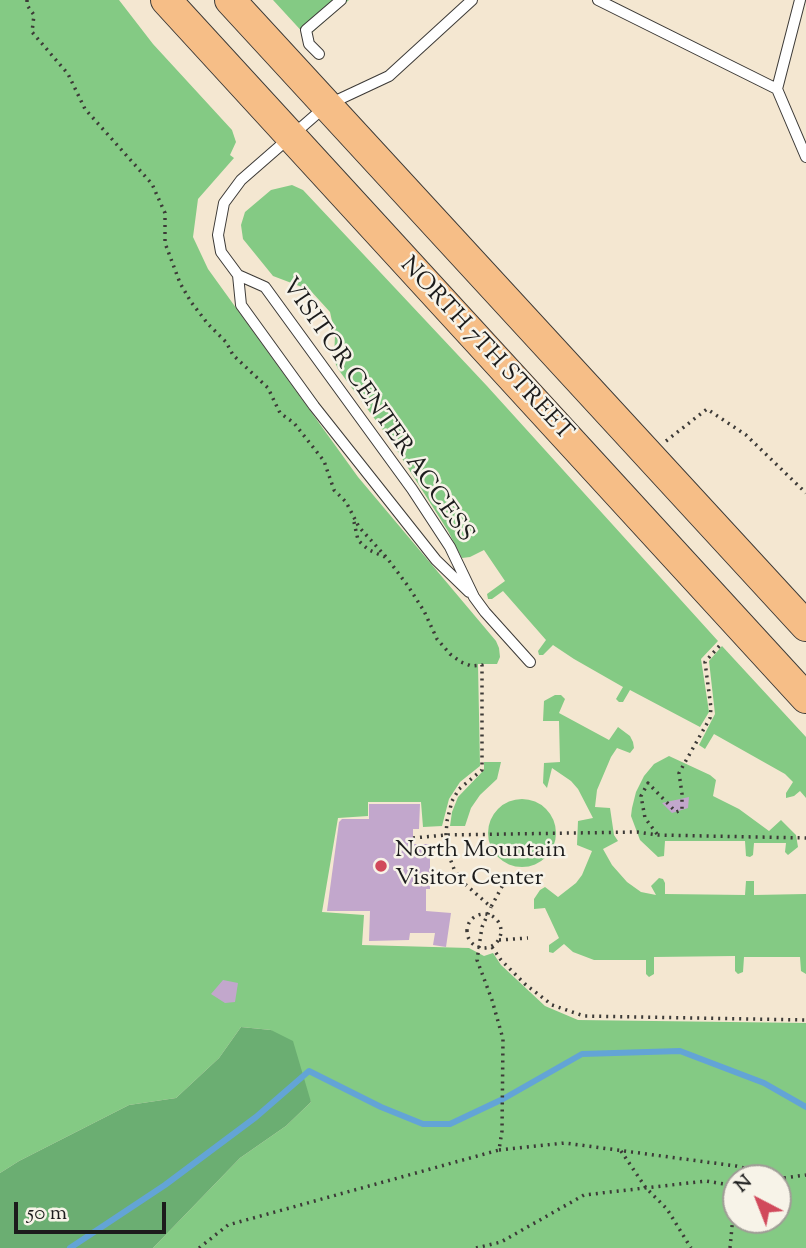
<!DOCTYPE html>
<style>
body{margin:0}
#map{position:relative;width:806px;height:1248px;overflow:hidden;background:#f4e7d1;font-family:"Sorts Mill Goudy",serif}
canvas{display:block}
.north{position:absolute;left:722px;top:1164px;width:70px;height:70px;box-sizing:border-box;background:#f7f3e8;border:2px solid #9f9d96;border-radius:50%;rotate:318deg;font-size:19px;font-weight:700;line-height:28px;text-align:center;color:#1c1c1c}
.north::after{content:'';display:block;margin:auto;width:24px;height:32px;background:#d1495b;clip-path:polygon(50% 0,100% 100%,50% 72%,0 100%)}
.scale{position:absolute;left:14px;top:1202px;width:152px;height:32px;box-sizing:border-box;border:4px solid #1c1c1c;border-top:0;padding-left:9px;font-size:21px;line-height:24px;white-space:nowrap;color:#1c1c1c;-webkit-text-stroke:5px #f7f3e8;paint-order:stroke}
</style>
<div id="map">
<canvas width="806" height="1248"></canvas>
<div class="north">N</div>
<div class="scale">50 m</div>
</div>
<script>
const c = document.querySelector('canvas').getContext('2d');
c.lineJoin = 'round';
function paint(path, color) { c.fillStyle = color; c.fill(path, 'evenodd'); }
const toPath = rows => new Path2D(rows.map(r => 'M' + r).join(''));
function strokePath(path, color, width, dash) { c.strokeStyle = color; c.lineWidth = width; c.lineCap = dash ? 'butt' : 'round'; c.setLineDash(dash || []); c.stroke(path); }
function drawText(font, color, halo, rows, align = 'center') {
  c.font = font + ' "Sorts Mill Goudy",serif'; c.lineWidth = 5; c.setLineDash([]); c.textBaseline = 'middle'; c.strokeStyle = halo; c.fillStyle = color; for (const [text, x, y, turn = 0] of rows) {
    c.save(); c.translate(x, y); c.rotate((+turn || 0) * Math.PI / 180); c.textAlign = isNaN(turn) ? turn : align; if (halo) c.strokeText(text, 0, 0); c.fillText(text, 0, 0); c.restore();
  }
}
const green = toPath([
 [0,0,119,0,153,44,232,130,236,142,230,155,234,158,198,199,193,237,208,269,358,477,496,641,499,648,500,657,497,664,478,664,480,766,460,782,449,799,442,826,423,827,421,802,368,802,368,816,338,818,322,912,364,915,362,945,469,948,484,956,493,953,501,965,545,1006,578,1020,806,1023,806,1248,153,1248,240,1158,286,1126,311,1102,271,1030,241,1027,219,1058,176,1098,129,1105,19,1161,0,1173],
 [736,1178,778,1178,778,1220,736,1220],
 [273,0,349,0,307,37],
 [292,185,303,190,487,386,718,641,701,659,709,712,700,727,630,690,623,702,619,702,616,699,623,687,574,659,553,645,543,655,539,655,538,651,546,640,503,591,492,599,488,599,487,594,505,581,484,550,470,557,462,558,448,531,391,441,338,369,334,360,335,335,330,312,310,290,273,276,243,239,241,225,245,212,271,190],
 [722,646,806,737,806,798,800,791,794,796,786,798,786,793,793,782,785,774,714,734,705,749,699,745,715,714,709,661],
 [555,695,561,695,565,699,559,713,609,740,618,727,630,736,633,742,634,748,630,753,617,748,611,757,597,790,595,807,610,808,614,835,618,841,603,849,612,865,627,882,641,892,656,895,651,886,659,878,663,879,665,883,665,894,745,895,746,881,754,881,754,895,806,894,806,974,801,971,800,957,744,957,743,972,738,974,735,971,735,956,654,957,654,974,649,977,646,974,646,960,594,960,573,952,564,944,553,953,549,952,549,945,559,938,545,908,534,909,534,899,540,890,545,887,558,897,576,883,582,875,592,851,577,845,578,821,593,818,578,789,571,781,552,768,547,788,543,783,544,763,560,762,559,721,543,721,544,701],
 [669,756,710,775,716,780,713,796,739,809,769,831,781,820,796,835,798,847,788,855,785,852,786,843,754,843,753,855,750,857,746,856,745,841,665,841,664,856,658,857,640,840,631,816,632,808,636,792,644,776,654,764],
 [484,762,501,762,497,779,480,795,471,808,465,826,450,826,452,812,458,797,484,770],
 '488 833a34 34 0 1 1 68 0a34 34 0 1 1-68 0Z'
]);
const forest = toPath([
 [241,1027,271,1030,293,1041,311,1102,286,1126,240,1158,153,1248,0,1248,0,1173,19,1161,129,1105,176,1098,219,1058]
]);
const stream = toPath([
 [70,1248,165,1185,256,1117,309,1071,381,1107,423,1124,450,1124,503,1099,582,1054,680,1051,764,1083,806,1107]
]);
const building = toPath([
 [689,797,688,808,672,813,662,803],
 [369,804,420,804,419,829,413,829,413,844,430,844,430,889,426,889,426,911,451,913,446,947,433,945,435,933,410,933,409,940,369,941,370,911,327,911,339,822,342,819,369,819],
 [223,980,238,983,235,1002,225,1003,211,994]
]);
const path = toPath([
 [27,0,27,5,34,15,32,32,68,74,85,109,152,184,165,213,165,243,180,283,191,302,208,324,226,342,233,355,268,388,280,413,294,423,324,461,334,490,346,502,359,527,387,558,408,586,424,611,437,639,450,654,461,662,471,666,482,665,482,770,459,789,452,801,447,821,446,835,448,853,454,869,465,884,491,907,505,881],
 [666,441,707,409,746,435,806,493],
 [354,522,358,540,363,545,369,550,385,557],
 [657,834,645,818,641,796,648,783,676,812,682,810,682,794,679,773,710,718,711,708,705,662,722,643],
 [413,838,446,835,637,832,658,835,806,838],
 '467 931a17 17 0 1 1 34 0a17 17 0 1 1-34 0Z',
 [499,940,528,938],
 [492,947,501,960,525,984,552,1005,584,1016,806,1020],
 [499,1150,565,1143,736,1166,784,1178],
 [621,1151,646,1188,667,1209,691,1248],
 [784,1178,806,1175],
 [199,1248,228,1225,499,1150,502,1131,503,1039,492,1000,477,960,482,927,491,907],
 [476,1248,501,1242,584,1195,706,1181,736,1186],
 [730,1248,733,1216,736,1209]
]);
const service = toPath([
 [472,0,389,76,327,105,241,180,224,203,218,235,221,252,238,275,265,287,412,489,450,547,474,597,485,612,530,662],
 [598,0,777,89,806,157],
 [319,54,309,44,306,30,341,0],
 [777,89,800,0],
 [238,275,241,305,314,406,436,560,469,592]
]);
const primary = toPath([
 [166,0,806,698],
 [230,0,806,626]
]);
const markers = [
 [381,866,7,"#d1495b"]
];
const streetNames = [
 ["NORTH 7TH STREET",485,350,47],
 ["VISITOR CENTER ACCESS",376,411,55]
];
const poiNames = [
 ["North Mountain",395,852],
 ["Visitor Center",395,880]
];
paint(green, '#84ca84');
paint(forest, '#6bae72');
strokePath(stream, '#63a4d6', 6);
paint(building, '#c2a7cc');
strokePath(service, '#3c3a37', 12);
strokePath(primary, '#3c3a37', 32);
strokePath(path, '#3c3a37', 3.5, [2, 5]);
strokePath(service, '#fff', 10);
strokePath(primary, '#f6be87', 30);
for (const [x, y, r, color] of markers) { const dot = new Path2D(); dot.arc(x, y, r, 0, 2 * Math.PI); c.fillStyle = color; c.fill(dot); strokePath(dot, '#f7f3e8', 2.5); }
drawText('24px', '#1c1c1c', '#f7f3e8', streetNames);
drawText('24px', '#1c1c1c', '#f7f3e8', poiNames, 'left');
</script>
